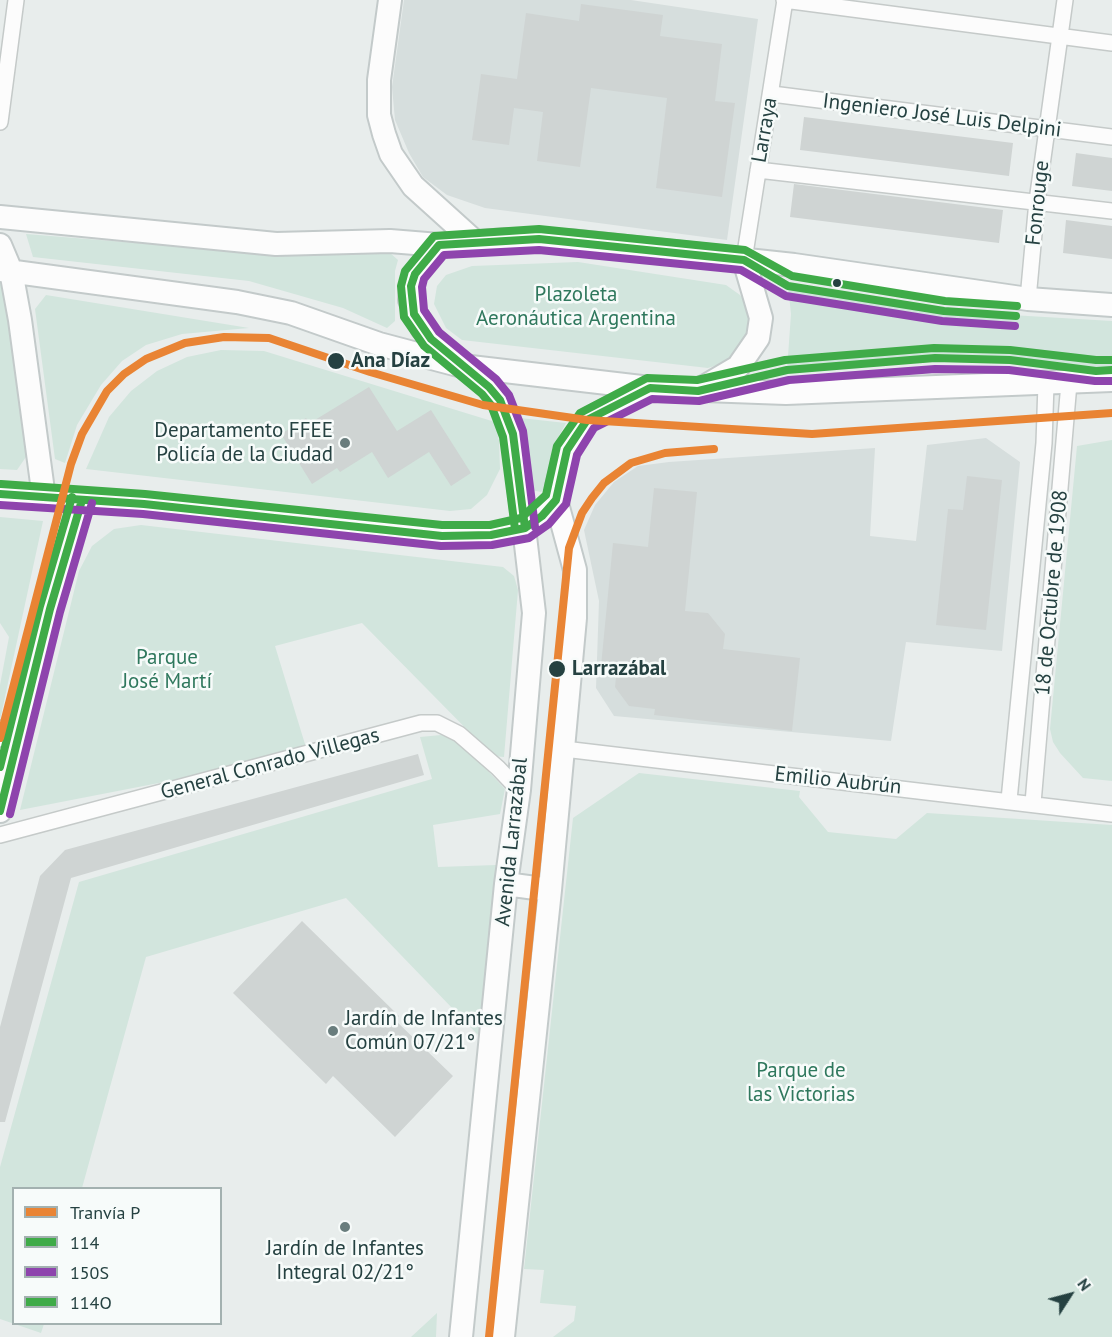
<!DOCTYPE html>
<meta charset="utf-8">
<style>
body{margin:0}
#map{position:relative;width:1112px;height:1337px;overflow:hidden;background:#e8edec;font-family:"PT Sans",sans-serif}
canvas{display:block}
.legend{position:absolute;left:12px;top:1187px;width:210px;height:138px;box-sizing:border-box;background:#f7fbfa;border:2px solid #a3b1b0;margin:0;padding:8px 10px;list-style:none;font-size:18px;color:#254141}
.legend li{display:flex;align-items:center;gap:12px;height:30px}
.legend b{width:30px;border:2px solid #a3b1b0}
.north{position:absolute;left:1040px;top:1265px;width:60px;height:60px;-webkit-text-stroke:4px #f7fbfa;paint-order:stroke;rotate:54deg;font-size:16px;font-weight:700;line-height:24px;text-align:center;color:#254141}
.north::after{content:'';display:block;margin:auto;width:21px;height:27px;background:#254141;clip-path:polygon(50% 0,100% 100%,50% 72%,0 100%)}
</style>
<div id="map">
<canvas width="1112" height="1337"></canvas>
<ul class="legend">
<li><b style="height:8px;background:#e98434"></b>Tranvía P</li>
<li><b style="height:8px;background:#3fab48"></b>114</li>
<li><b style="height:8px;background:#8e44ad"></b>150S</li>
<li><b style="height:8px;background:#3fab48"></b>114O</li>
</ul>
<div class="north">N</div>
</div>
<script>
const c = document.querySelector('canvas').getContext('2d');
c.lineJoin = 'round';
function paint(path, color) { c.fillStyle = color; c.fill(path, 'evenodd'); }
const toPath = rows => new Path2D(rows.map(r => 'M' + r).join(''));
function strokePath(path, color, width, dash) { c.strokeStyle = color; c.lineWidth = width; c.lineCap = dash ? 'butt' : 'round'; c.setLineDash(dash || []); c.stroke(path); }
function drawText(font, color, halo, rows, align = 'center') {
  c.font = font + ' "PT Sans",sans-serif'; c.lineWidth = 5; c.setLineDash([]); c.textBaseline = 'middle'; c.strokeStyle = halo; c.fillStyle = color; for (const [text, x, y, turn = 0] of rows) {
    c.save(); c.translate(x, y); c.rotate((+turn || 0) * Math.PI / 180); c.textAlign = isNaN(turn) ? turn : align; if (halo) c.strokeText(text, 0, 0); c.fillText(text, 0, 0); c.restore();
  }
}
const built = toPath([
 [404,0,631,0,758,19,727,240,485,208,447,195,423,177,409,153,395,120,392,87],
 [986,438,1020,462,1002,651,906,642,891,741,614,716,596,688,599,601,584,530,595,505,614,482,638,466,669,462,875,448,870,536,916,541,927,445]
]);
const green = toPath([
 [26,234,273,254,389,252,398,260,395,271,395,321,387,328,343,308,249,281,33,257],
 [578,262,726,285,740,295,749,308,752,321,743,350,724,363,708,368,462,340,446,328,434,304,437,286,446,275,472,266],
 [0,284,5,285,28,454,17,470,0,469],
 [788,286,944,311,1112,321,1112,370,1096,371,1010,360,935,358,787,370,791,314],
 [46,295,249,328,182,334,146,345,122,361,101,385,77,425,65,463,55,459,35,309],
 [221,350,264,351,495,422,499,441,500,469,487,495,471,509,450,511,86,469,109,417,131,391,157,371,187,357],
 [520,418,566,423,552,449,547,486,541,492,531,490],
 [1112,440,1112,781,1083,778,1060,753,1053,742,1050,729,1077,446],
 [0,517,43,521,0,720,0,685,9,637,0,623],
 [141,525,503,567,514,576,518,590,504,757,493,756,362,623,275,646,308,754,20,810,79,571,92,546,114,529],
 [441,735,458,739,505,789,500,814,433,825,438,867,496,865,480,1037,346,898,146,957,82,1188,14,1188,14,1324,44,1324,41,1333,0,1319,0,1167,79,882,432,779,420,737],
 [639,773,800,791,799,797,828,832,896,839,927,813,1112,825,1112,1337,553,1337,574,1321,576,1306,540,1303,544,1270,524,1269,573,818],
 [437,1313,436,1337,411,1337]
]);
const building = toPath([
 [581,4,663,15,660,36,722,44,715,101,735,103,722,197,656,188,667,98,591,88,580,167,537,161,543,112,514,108,509,145,472,140,481,74,517,79,526,13,579,21],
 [804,117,1013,143,1009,176,800,150],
 [1076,153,1112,158,1112,191,1072,186],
 [794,184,1003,210,999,243,790,217],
 [1066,220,1112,226,1112,259,1063,253],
 [369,387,397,431,431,410,471,473,451,486,429,452,388,478,372,452,340,472,337,468,312,484,281,434,306,418,310,423],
 [967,476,1002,480,986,630,936,625,948,509,963,510],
 [654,488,697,492,685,611,708,613,725,634,723,649,800,658,792,731,654,715,655,709,629,706,615,687,617,667,601,666,613,543,648,547],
 [418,754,424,775,71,878,5,1122,0,1122,0,1027,40,876,65,850],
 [302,921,399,1016,395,1020,453,1076,395,1137,333,1076,326,1084,233,993]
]);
const street = toPath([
 [784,0,1112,43],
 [772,94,1112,137],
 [0,122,16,0],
 [758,170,1112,211],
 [744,260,785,0],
 [1028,299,1037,201,1065,0],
 [564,749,1112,814],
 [1009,800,1044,443,1046,384],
 [1033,803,1069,383],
 [0,835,421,723,437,723,459,734,498,768,519,790]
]);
const secondary = toPath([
 [390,0,379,80,379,115,384,134,391,154,413,186,475,242],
 [0,217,276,244,390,241,439,245,507,240,570,241,794,265,1028,299,1112,305],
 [0,245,11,271,20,320,44,498],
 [439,245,415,274,411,286,410,300,422,328,443,350,489,387,504,410,513,434,534,613,519,790,506,884,461,1337],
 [0,270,237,302,291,313,379,344,462,366,650,388,786,393,1112,380],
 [699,390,738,367,758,338,761,318,744,260],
 [0,494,144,504,458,537,491,535,525,528,542,516,556,500],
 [0,732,15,743,16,747],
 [0,811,50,609,82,500],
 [506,884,550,890],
 [503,1337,550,890,575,618,575,570,556,500,557,486,567,450,587,420,648,388]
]);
const bus1 = toPath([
 [0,494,144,504,442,536,491,535,525,528,542,516,556,500,567,450,587,420,650,388,698,391,787,370,935,358,1010,360,1096,371,1112,370],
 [525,528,513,434,500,400,489,387,431,339,414,314,411,286,415,274,439,245,539,239,744,260,788,286,944,311,1016,316],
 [0,811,50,609,82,500]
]);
const bus2 = toPath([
 [0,505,143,514,441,546,492,545,529,538,549,524,566,504,577,455,594,428,652,399,699,401,789,380,935,369,1009,370,1095,381,1112,381],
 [535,527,523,431,509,395,496,379,439,332,424,310,422,287,424,279,444,255,539,250,741,270,786,296,942,321,1015,326],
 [10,814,60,612,92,503]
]);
const bus3 = toPath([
 [1,484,145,494,442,525,490,525,521,518,546,495,557,446,580,413,647,378,697,380,785,360,934,348,1010,350,1096,360,1111,360],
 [515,529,503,437,491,405,482,394,424,346,404,317,401,286,405,271,434,236,539,229,745,250,792,276,945,301,1017,306],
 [0,767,40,606,72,497]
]);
const tram1 = toPath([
 [0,738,71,464,82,434,107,391,124,374,146,359,185,343,224,337,269,338,370,372,483,405,587,420,812,434,1112,413],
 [489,1337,569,548,582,513,592,498,604,483,631,463,665,453,714,449]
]);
const markers = [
 [837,283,5,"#254141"],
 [336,361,9,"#254141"],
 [345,443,6,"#697d7d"],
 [557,669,9,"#254141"],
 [333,1031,6,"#697d7d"],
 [345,1227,6,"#697d7d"]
];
const streetNames = [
 ["Ingeniero José Luis Delpini",942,116,7],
 ["Larraya",765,130,-80],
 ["Fonrouge",1038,203,-84],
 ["18 de Octubre de 1908",1052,593,-85],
 ["General Conrado Villegas",270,764,-15],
 ["Emilio Aubrún",838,781,6],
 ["Avenida Larrazábal",512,842,-84]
];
const parkNames = [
 ["Plazoleta",576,295],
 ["Aeronáutica Argentina",576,319],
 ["Parque",167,658],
 ["José Martí",167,682],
 ["Parque de",801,1071],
 ["las Victorias",801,1095]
];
const stopNames = [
 ["Ana Díaz",351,361],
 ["Larrazábal",572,669]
];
const poiNames = [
 ["Departamento FFEE",333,431],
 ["Policía de la Ciudad",333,455],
 ["Jardín de Infantes",345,1019,"left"],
 ["Común 07/21°",345,1043,"left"],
 ["Jardín de Infantes",345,1249,"center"],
 ["Integral 02/21°",345,1273,"center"]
];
paint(built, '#d6dedd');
paint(green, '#d2e5dd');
paint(building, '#cfd4d3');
strokePath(street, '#c5cac9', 18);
strokePath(secondary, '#c3caca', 26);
strokePath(street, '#fcfcfc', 15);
strokePath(secondary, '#fcfcfc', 22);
strokePath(bus1, '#3fab48', 8);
strokePath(bus2, '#8e44ad', 8);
strokePath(bus3, '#3fab48', 8);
strokePath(tram1, '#e98434', 8);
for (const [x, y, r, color] of markers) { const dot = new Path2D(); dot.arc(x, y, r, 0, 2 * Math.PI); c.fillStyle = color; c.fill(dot); strokePath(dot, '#f7fbfa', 2); }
drawText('21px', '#254141', '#f7fbfa', streetNames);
drawText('21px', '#2f785d', '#f7fbfa', parkNames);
drawText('bold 21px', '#254141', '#f7fbfa', stopNames, 'left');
drawText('21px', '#254141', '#f7fbfa', poiNames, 'right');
</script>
